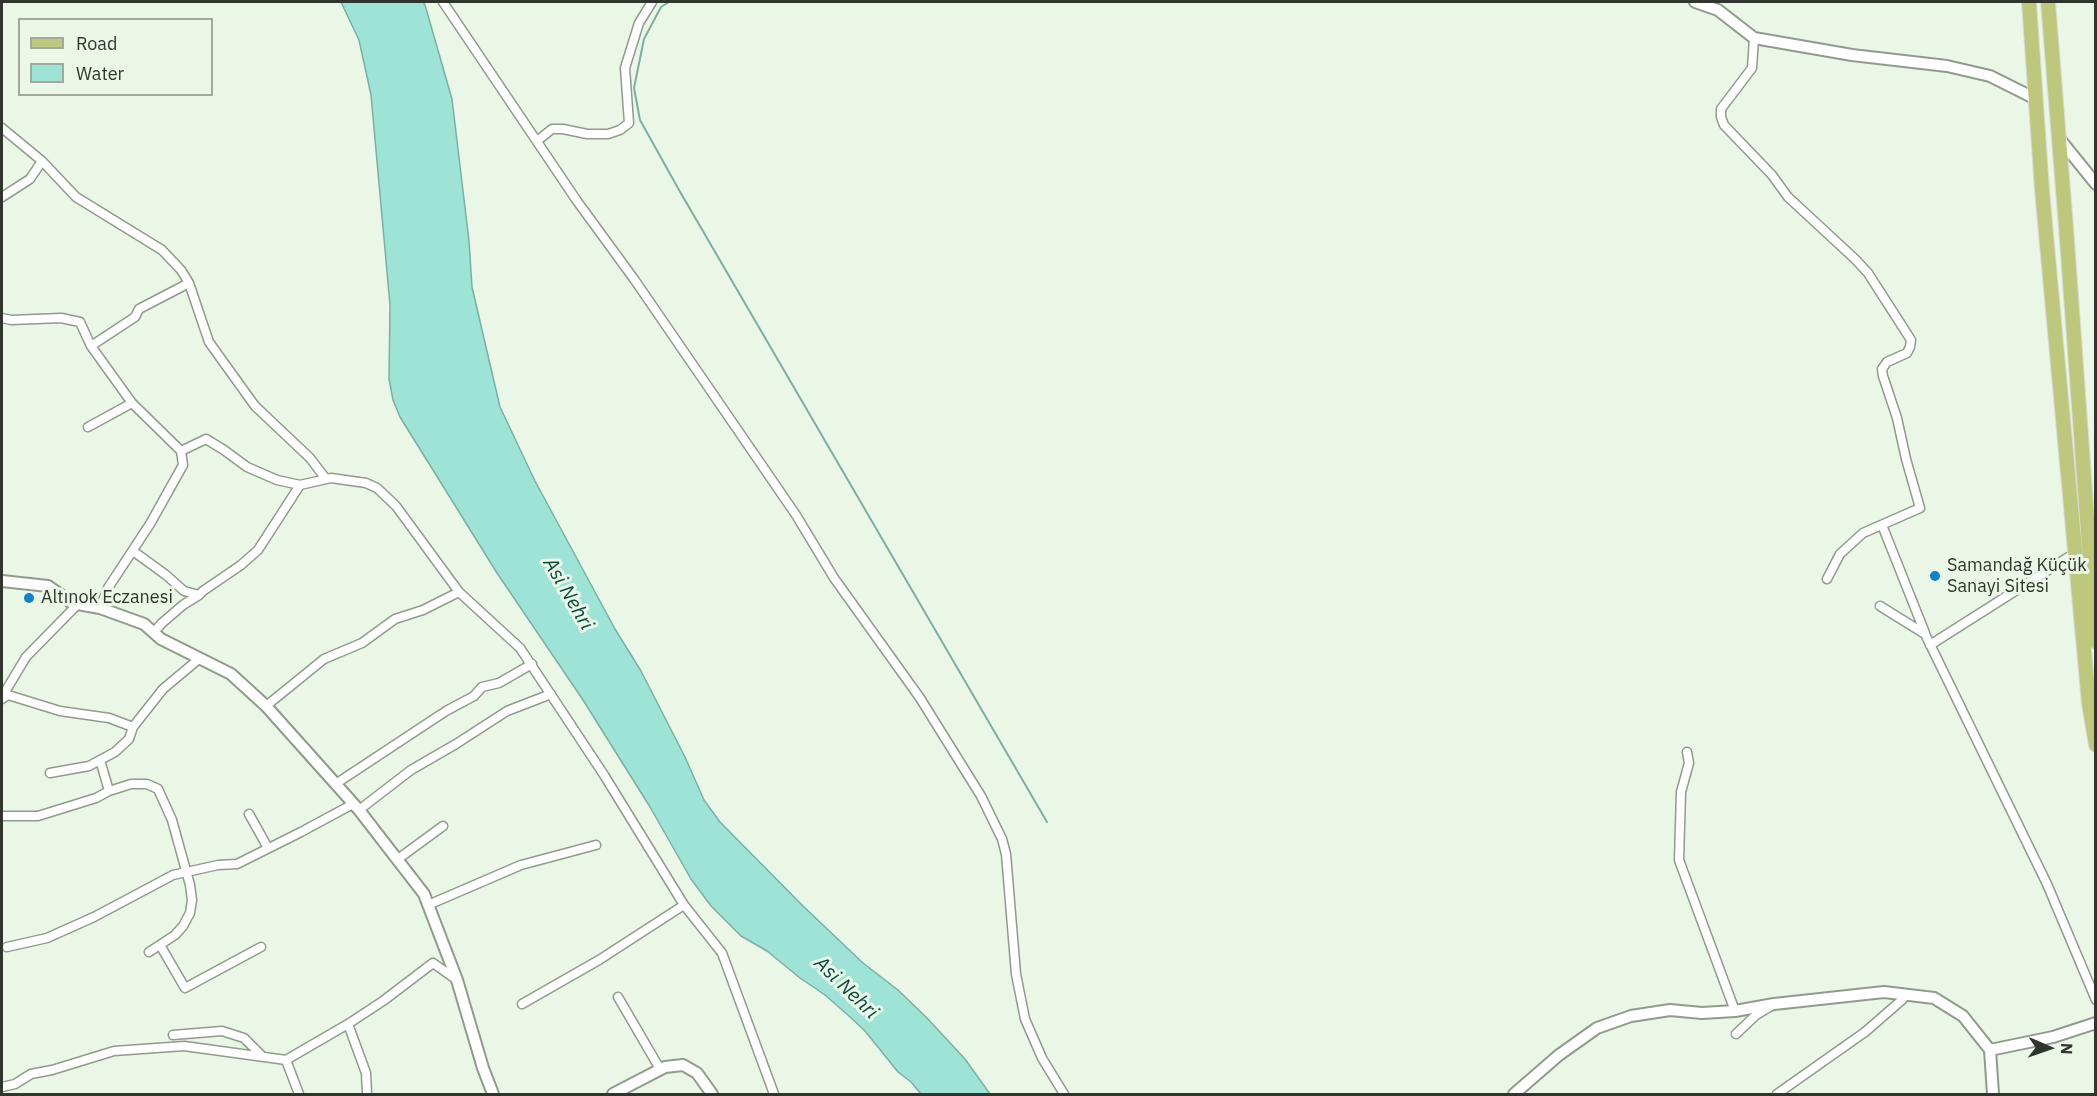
<!DOCTYPE html>
<meta charset="utf-8">
<style>
body{margin:0}
#map{position:relative;width:2097px;height:1096px;overflow:hidden;background:#eaf7e6;font-family:"IBM Plex Sans",sans-serif}
canvas{display:block}
.frame{position:absolute;inset:0;border:3px solid #30352e;pointer-events:none}
.legend{position:absolute;left:18px;top:18px;width:195px;height:78px;box-sizing:border-box;background:#eaf7e6;border:2px solid #a0a99c;margin:0;padding:8px 10px;list-style:none;font-size:18px;color:#30352e}
.legend li{display:flex;align-items:center;gap:12px;height:30px}
.legend b{width:30px;border:2px solid #a0a99c}
.north{position:absolute;left:2019px;top:1018px;width:60px;height:60px;-webkit-text-stroke:4px #eaf7e6;paint-order:stroke;rotate:92deg;font-size:16px;font-weight:700;line-height:24px;text-align:center;color:#30352e}
.north::after{content:'';display:block;margin:auto;width:21px;height:27px;background:#30352e;clip-path:polygon(50% 0,100% 100%,50% 72%,0 100%)}
</style>
<div id="map">
<canvas width="2097" height="1096"></canvas>
<div class="frame"></div>
<ul class="legend">
<li><b style="height:8px;background:#bec87d"></b>Road</li>
<li><b style="height:16px;background:#9de3d6"></b>Water</li>
</ul>
<div class="north">N</div>
</div>
<script>
const c = document.querySelector('canvas').getContext('2d');
c.lineJoin = 'round';
function paint(path, color) { c.fillStyle = color; c.fill(path, 'evenodd'); }
const toPath = rows => new Path2D(rows.map(r => 'M' + r).join(''));
function strokePath(path, color, width, dash) { c.strokeStyle = color; c.lineWidth = width; c.lineCap = dash ? 'butt' : 'round'; c.setLineDash(dash || []); c.stroke(path); }
function drawText(font, color, halo, rows, align = 'center') {
  c.font = font + ' "IBM Plex Sans",sans-serif'; c.lineWidth = 6; c.setLineDash([]); c.textBaseline = 'middle'; c.strokeStyle = halo; c.fillStyle = color; for (const [text, x, y, turn = 0] of rows) {
    c.save(); c.translate(x, y); c.rotate((+turn || 0) * Math.PI / 180); c.textAlign = isNaN(turn) ? turn : align; if (halo) c.strokeText(text, 0, 0); c.fillText(text, 0, 0); c.restore();
  }
}
const water = toPath([
 [341,2,423,2,425,5,452,99,469,241,472,287,500,407,535,481,615,629,641,671,685,757,704,800,720,822,803,906,863,963,898,990,927,1018,965,1059,990,1094,921,1094,911,1082,898,1072,865,1031,849,1016,825,995,800,978,767,951,741,936,711,906,691,879,650,807,583,700,497,573,400,417,393,400,389,379,390,305,371,95,359,40,341,2]
]);
const stream = toPath([
 [669,2,661,7,644,39,634,88,640,120,679,190,1047,822]
]);
const minor = toPath([
 [443,2,577,201,634,279,796,515,834,578,920,698,981,796,1002,839,1006,854,1016,974,1025,1019,1042,1058,1064,1094],
 [1754,38,1752,68,1721,109,1721,117,1724,125,1772,175,1788,197,1855,259,1868,273,1911,340,1910,347,1907,353,1887,362,1882,369,1883,376,1897,418,1906,459,1920,508,1863,533,1840,554,1827,579],
 [2,128,42,161,76,197,162,250,181,270,189,283,209,342,255,406,310,458,326,479],
 [537,141,552,129,563,129,587,134,608,134,620,130,629,123,625,68,639,23,652,2],
 [2,197,30,179,42,161],
 [2,318,11,320,61,318,80,322,91,346,132,403,181,451,183,465,150,524,108,588,100,608],
 [91,346,135,317,139,309,189,283],
 [88,427,132,403],
 [181,451,206,439,224,450,247,467,277,480,300,485,331,478,366,483,377,488,396,506,459,592,520,648,604,775,684,905,722,953,774,1094],
 [1882,525,1925,633],
 [133,551,166,575,184,591,199,595,203,591,241,565,258,550,300,485],
 [1880,606,1925,634,2047,884,2096,1000],
 [154,632,162,623,183,605,199,595],
 [1930,645,2075,553],
 [2,697,26,657,78,604],
 [2,699,8,695,60,711,109,718,133,727],
 [266,706,324,659,362,643,395,619,423,610,459,592],
 [1687,752,1689,763,1681,792,1679,860,1735,1011],
 [100,760,109,791],
 [50,773,89,766,115,752,129,739,133,727,163,689,200,658],
 [337,783,446,711,474,696,482,687,499,683,532,664],
 [359,810,411,770,456,744,507,711,551,694],
 [249,814,268,848],
 [2,816,38,816,96,798,109,791,131,784,147,784,158,789,172,820,190,885,192,900,190,913,183,926,175,935,149,952],
 [398,859,443,826],
 [428,905,521,865,596,845],
 [160,945,185,988,261,947],
 [7,947,47,938,94,917,173,875,218,865,237,864,301,832,353,804],
 [618,997,660,1069],
 [522,1004,599,960,684,905],
 [348,1024,366,1073,367,1094],
 [1736,1034,1756,1015,1771,1006],
 [173,1035,222,1031,244,1038,262,1056],
 [286,1060,348,1024,383,1001,433,963,457,980],
 [2,1087,15,1084,31,1074,52,1070,114,1051,184,1046,286,1060,299,1094],
 [1777,1094,1865,1032,1903,999,1904,995]
]);
const tertiary = toPath([
 [1695,2,1718,10,1754,38,1852,55,1947,66,1990,76,2036,99],
 [2058,137,2096,184],
 [2,581,48,586,72,603,100,608,144,624,161,639,231,674,266,706,359,810,424,894,457,980,483,1068,493,1094],
 [1990,1050,2053,1037,2096,1023],
 [613,1094,665,1067,683,1065,697,1073,712,1094],
 [1514,1094,1559,1055,1597,1028,1631,1016,1670,1010,1702,1013,1735,1011,1774,1004,1884,992,1934,998,1963,1016,1990,1050,1993,1094]
]);
const primary = toPath([
 [2029,2,2042,190,2089,704,2096,745],
 [2048,2,2066,227,2096,642]
]);
const markers = [
 [1935,576,6,"#0f82cb"],
 [29,598,6,"#0f82cb"]
];
const poiNames = [
 ["Samandağ Küçük",1947,566],
 ["Sanayi Sitesi",1947,587],
 ["Altınok Eczanesi",41,598]
];
const waterNames = [
 ["Asi Nehri",568,594,60],
 ["Asi Nehri",846,988,44]
];
paint(water, '#9de3d6');
strokePath(water, '#7cafa4', 1.5);
strokePath(stream, '#7cafa4', 2);
strokePath(minor, '#8f9c8c', 11);
strokePath(tertiary, '#8f9c8c', 14);
strokePath(primary, '#dadbd9', 16);
strokePath(minor, '#fff', 8);
strokePath(tertiary, '#fff', 10);
strokePath(primary, '#bec87d', 14);
for (const [x, y, r, color] of markers) { const dot = new Path2D(); dot.arc(x, y, r, 0, 2 * Math.PI); c.fillStyle = color; c.fill(dot); strokePath(dot, '#eaf7e6', 2); }
drawText('18px', '#30352e', '#eaf7e6', poiNames, 'left');
drawText('italic 20px', '#07483f', '#eaf7e6', waterNames);
</script>
